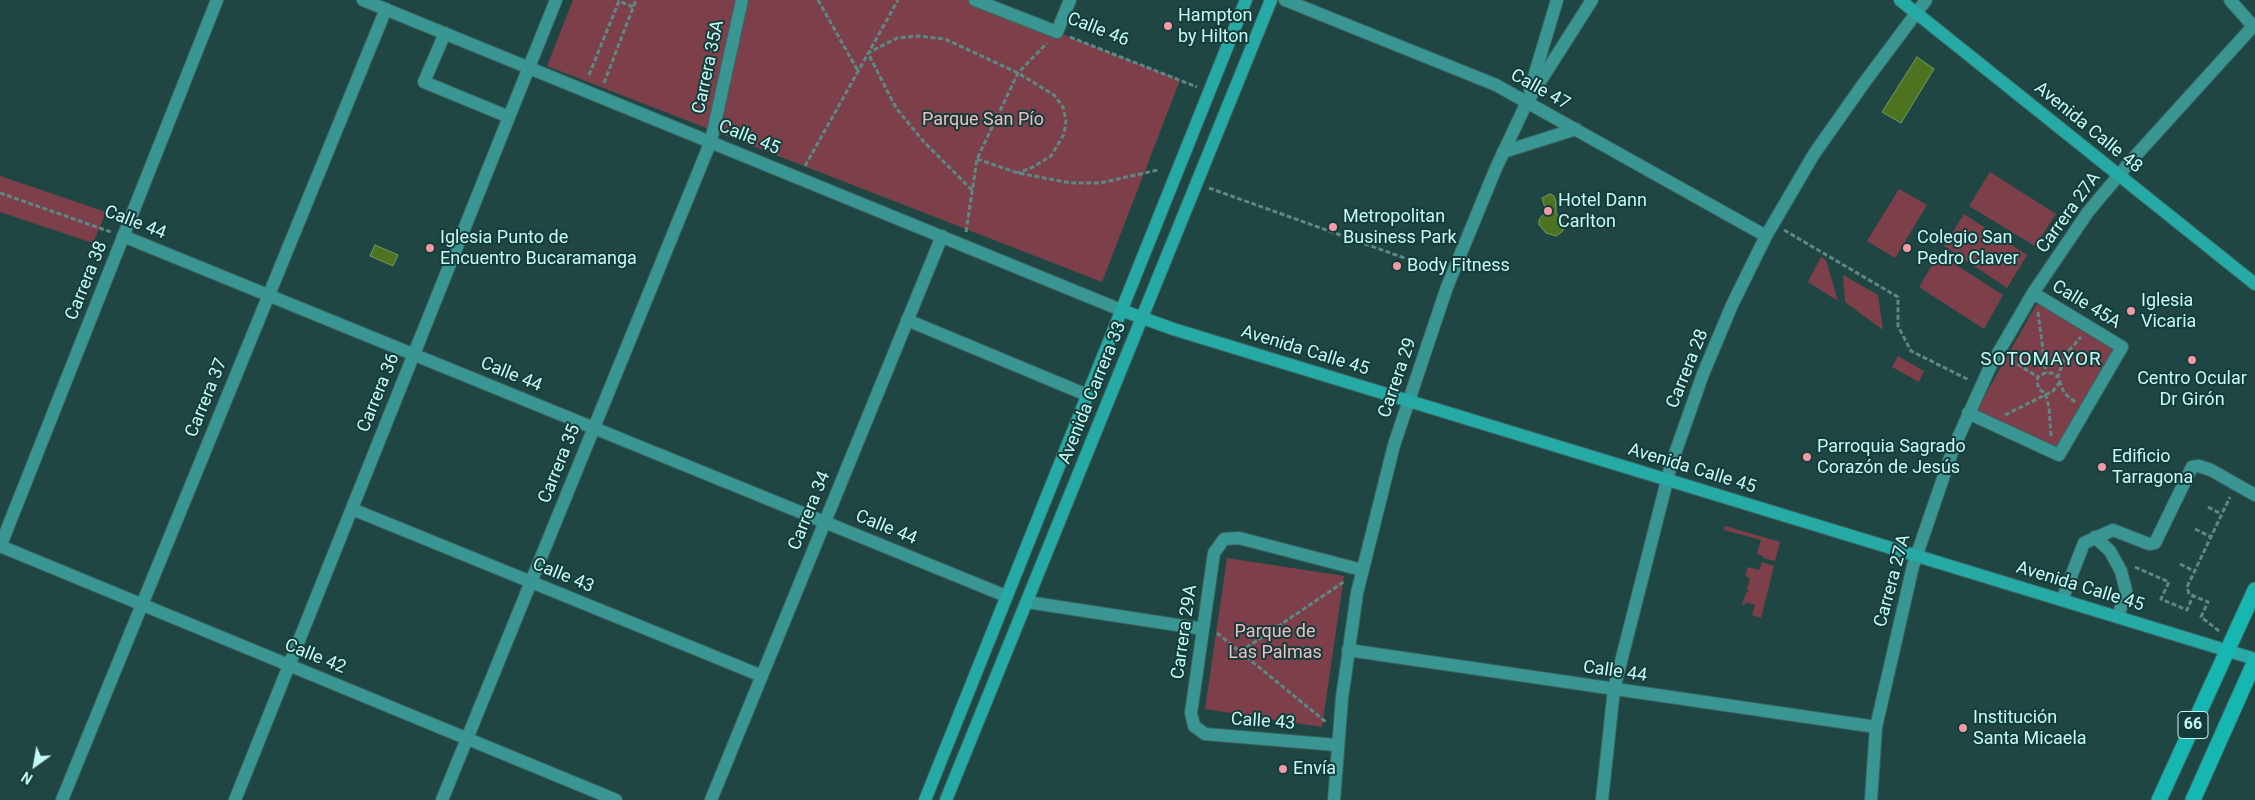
<!DOCTYPE html>
<meta charset="utf-8">
<style>
body{margin:0}
#map{position:relative;width:2255px;height:800px;overflow:hidden;background:#204644;font-family:Roboto,sans-serif}
canvas{display:block}
.north{position:absolute;left:10px;top:740px;width:50px;height:50px;-webkit-text-stroke:4px #153c3a;paint-order:stroke;rotate:212deg;font-size:14px;font-weight:700;line-height:20px;text-align:center;color:#c4faf6}
.north::after{content:'';display:block;margin:auto;width:18px;height:22px;background:#c4faf6;clip-path:polygon(50% 0,100% 100%,50% 72%,0 100%)}
</style>
<div id="map">
<canvas width="2255" height="800"></canvas>
<div class="north">N</div>
</div>
<script>
const c = document.querySelector('canvas').getContext('2d');
c.lineJoin = 'round';
function paint(path, color) { c.fillStyle = color; c.fill(path, 'evenodd'); }
const toPath = rows => new Path2D(rows.map(r => 'M' + r).join(''));
function strokePath(path, color, width, dash) { c.strokeStyle = color; c.lineWidth = width; c.lineCap = dash ? 'butt' : 'round'; c.setLineDash(dash || []); c.stroke(path); }
function drawText(font, color, halo, rows, align = 'center') {
  c.font = font + ' Roboto,sans-serif'; c.lineWidth = 4; c.setLineDash([]); c.textBaseline = 'middle'; c.strokeStyle = halo; c.fillStyle = color; for (const [text, x, y, turn = 0] of rows) {
    c.save(); c.translate(x, y); c.rotate((+turn || 0) * Math.PI / 180); c.textAlign = isNaN(turn) ? turn : align; if (halo) c.strokeText(text, 0, 0); c.fillText(text, 0, 0); c.restore();
  }
}
const green = toPath([
 [573,0,975,0,1180,80,1102,282,547,66],
 [1990,172,2056,214,2035,246,1969,206],
 [0,176,106,212,93,243,0,212],
 [1899,189,1927,205,1895,258,1867,241],
 [1964,214,2027,255,2007,288,1944,246],
 [1939,254,2003,295,1984,329,1919,287],
 [1821,257,1826,260,1838,301,1808,282],
 [1843,275,1878,295,1883,330,1845,302],
 [2039,300,2117,348,2056,450,1976,411],
 [1898,356,1924,371,1919,382,1892,367],
 [1725,526,1780,542,1775,561,1763,558,1763,556,1757,554,1761,540,1724,530],
 [1227,558,1344,576,1322,727,1205,709],
 [1762,562,1774,566,1761,618,1752,615,1755,605,1746,602,1745,605,1742,604,1746,593,1749,592,1747,589,1750,578,1745,576,1748,567,1759,570]
]);
const water = toPath([
 [1917,57,1934,69,1901,123,1882,112,1917,57],
 [1550,194,1554,196,1556,202,1556,213,1564,224,1563,231,1556,236,1546,233,1539,225,1539,220,1546,211,1542,198,1550,194],
 [375,245,398,255,393,266,370,256,375,245]
]);
const path = toPath([
 [818,0,858,71],
 [1070,37,1197,87],
 [589,75,619,1,633,7],
 [604,83,636,0],
 [977,159,1018,173,1071,183,1100,183,1158,170],
 [805,166,898,0],
 [1209,188,1438,270],
 [972,190,924,142,896,108,868,53,897,38,918,36,945,39,1018,73,1054,95,1063,107,1066,121,1064,134,1051,156,1033,167,1018,173],
 [0,193,111,232],
 [1784,230,1898,297,1898,326,1911,351,1969,380],
 [966,232,977,159,1018,73,1047,43],
 [2038,312,2046,373],
 [2011,360,2038,377],
 [2075,402,2064,393,2058,377,2065,355,2081,337],
 [2005,415,2053,391,2059,383],
 [2051,436,2049,407,2045,393,2039,389,2037,382,2038,377,2045,373,2052,373,2058,377],
 [2208,507,2221,514],
 [2195,529,2211,537],
 [2180,564,2194,571],
 [2135,567,2169,582,2161,599,2187,610,2193,596],
 [2219,631,2201,617,2208,602,2189,594,2187,587,2230,497],
 [1217,633,1326,722],
 [1240,652,1345,581]
]);
const minor = toPath([
 [363,0,1121,310],
 [975,0,1057,32,1070,0],
 [1285,0,1496,85,1766,236],
 [2230,0,2253,26],
 [445,33,424,82,509,117],
 [1530,90,1557,0],
 [1503,152,1576,129],
 [123,236,1006,596],
 [907,320,1087,395],
 [1968,413,2059,455,2122,347,2033,293],
 [352,509,762,676],
 [2095,537,2110,551,2121,571,2126,591,2118,617],
 [0,546,616,800],
 [0,547,217,0],
 [2062,600,2084,543,2113,530,2149,544,2155,543,2192,467,2199,466,2211,470,2255,495],
 [1027,602,1203,629],
 [1348,650,1876,727],
 [1337,745,1205,734,1194,726,1191,713,1214,553,1224,539,1239,538,1362,570],
 [62,800,386,9],
 [235,800,556,0],
 [442,800,711,141,742,0],
 [711,800,942,236],
 [1334,800,1342,698,1357,593,1394,445,1447,287,1496,168,1527,102,1592,0],
 [1602,800,1614,689,1671,465,1703,374,1732,305,1766,236,1814,154,1864,83,1926,0],
 [1871,800,1876,727,1913,566,1953,449,1990,367,2033,293,2088,212,2129,163,2255,24]
]);
const major = toPath([
 [1900,0,2255,284],
 [1121,310,1173,329,2255,659],
 [925,800,1246,0],
 [946,800,1271,0]
]);
const highway = toPath([
 [2159,800,2255,590],
 [2193,800,2255,661]
]);
const markers = [
 [1168,26,5,"#f39aa7"],
 [1548,211,5,"#f39aa7"],
 [1333,227,5,"#f39aa7"],
 [430,248,5,"#f39aa7"],
 [1907,248,5,"#f39aa7"],
 [1397,266,5,"#f39aa7"],
 [2131,311,5,"#f39aa7"],
 [2192,360,5,"#f39aa7"],
 [1807,457,5,"#f39aa7"],
 [2102,467,5,"#f39aa7"],
 [1963,728,5,"#f39aa7"],
 [1283,769,5,"#f39aa7"]
];
const shields = [
 [2193,725,30]
];
const shieldNames = [
 ["66",2193,725]
];
const poiNames = [
 ["Hampton",1178,16],
 ["by Hilton",1178,37],
 ["Hotel Dann",1558,201],
 ["Carlton",1558,222],
 ["Metropolitan",1343,217],
 ["Business Park",1343,238],
 ["Iglesia Punto de",440,238],
 ["Encuentro Bucaramanga",440,259],
 ["Colegio San",1917,238],
 ["Pedro Claver",1917,259],
 ["Body Fitness",1407,266],
 ["Iglesia",2141,301],
 ["Vicaria",2141,322],
 ["Centro Ocular",2192,379,"center"],
 ["Dr Girón",2192,400,"center"],
 ["Parroquia Sagrado",1817,447],
 ["Corazón de Jesús",1817,468],
 ["Edificio",2112,457],
 ["Tarragona",2112,478],
 ["Institución",1973,718],
 ["Santa Micaela",1973,739],
 ["Envía",1293,769]
];
const streetNames = [
 ["Calle 46",1098,30,21],
 ["Carrera 35A",709,67,-78],
 ["Calle 47",1540,90,29],
 ["Avenida Calle 48",2088,128,39],
 ["Calle 45",749,138,22],
 ["Carrera 27A",2069,213,-54],
 ["Calle 44",135,223,21],
 ["Carrera 38",87,281,-68],
 ["Calle 45A",2086,305,31],
 ["Avenida Calle 45",1305,351,17],
 ["Carrera 28",1688,369,-68],
 ["Calle 44",511,375,22],
 ["Carrera 29",1398,378,-71],
 ["Carrera 36",379,393,-68],
 ["Avenida Carrera 33",1093,393,-68],
 ["Carrera 37",207,398,-68],
 ["Carrera 35",560,464,-68],
 ["Avenida Calle 45",1692,469,17],
 ["Carrera 34",810,511,-68],
 ["Calle 44",886,528,22],
 ["Calle 43",563,576,22],
 ["Carrera 27A",1893,581,-75],
 ["Avenida Calle 45",2080,587,17],
 ["Carrera 29A",1185,632,-82],
 ["Calle 42",315,657,22],
 ["Calle 44",1615,672,8],
 ["Calle 43",1263,722,4]
];
const parkNames = [
 ["Parque San Pío",983,120],
 ["Parque de",1275,632],
 ["Las Palmas",1275,653]
];
const neighbourhoodNames = [
 ["SOTOMAYOR",2041,360]
];
paint(green, '#7d404a');
paint(water, '#4e7320');
strokePath(water, '#719c60', 1);
strokePath(minor, '#396663', 14);
strokePath(major, '#396663', 14);
strokePath(highway, '#396663', 17);
strokePath(path, '#5c8885', 3, [5, 2.5]);
strokePath(minor, '#399692', 12);
strokePath(major, '#25aaa5', 12);
strokePath(highway, '#17b7b1', 15);
for (const [x, y, r, color] of markers) { const dot = new Path2D(); dot.arc(x, y, r, 0, 2 * Math.PI); c.fillStyle = color; c.fill(dot); strokePath(dot, '#153c3a', 2); }
for (const [x, y, w] of shields) { const box = new Path2D(); box.roundRect(x - w / 2, y - 13.5, w, 27, 4); c.fillStyle = '#153c3a'; c.fill(box); strokePath(box, '#c4faf6', 1); }
drawText('bold 16px', '#c4faf6', null, shieldNames);
drawText('18px', '#c4faf6', '#153c3a', poiNames, 'left');
drawText('18px', '#c4faf6', '#153c3a', streetNames);
drawText('18px', '#f0bdc3', '#153c3a', parkNames);
c.letterSpacing = '1px';
drawText('19px', '#c4faf6', '#153c3a', neighbourhoodNames);
c.letterSpacing = '0px';
</script>
